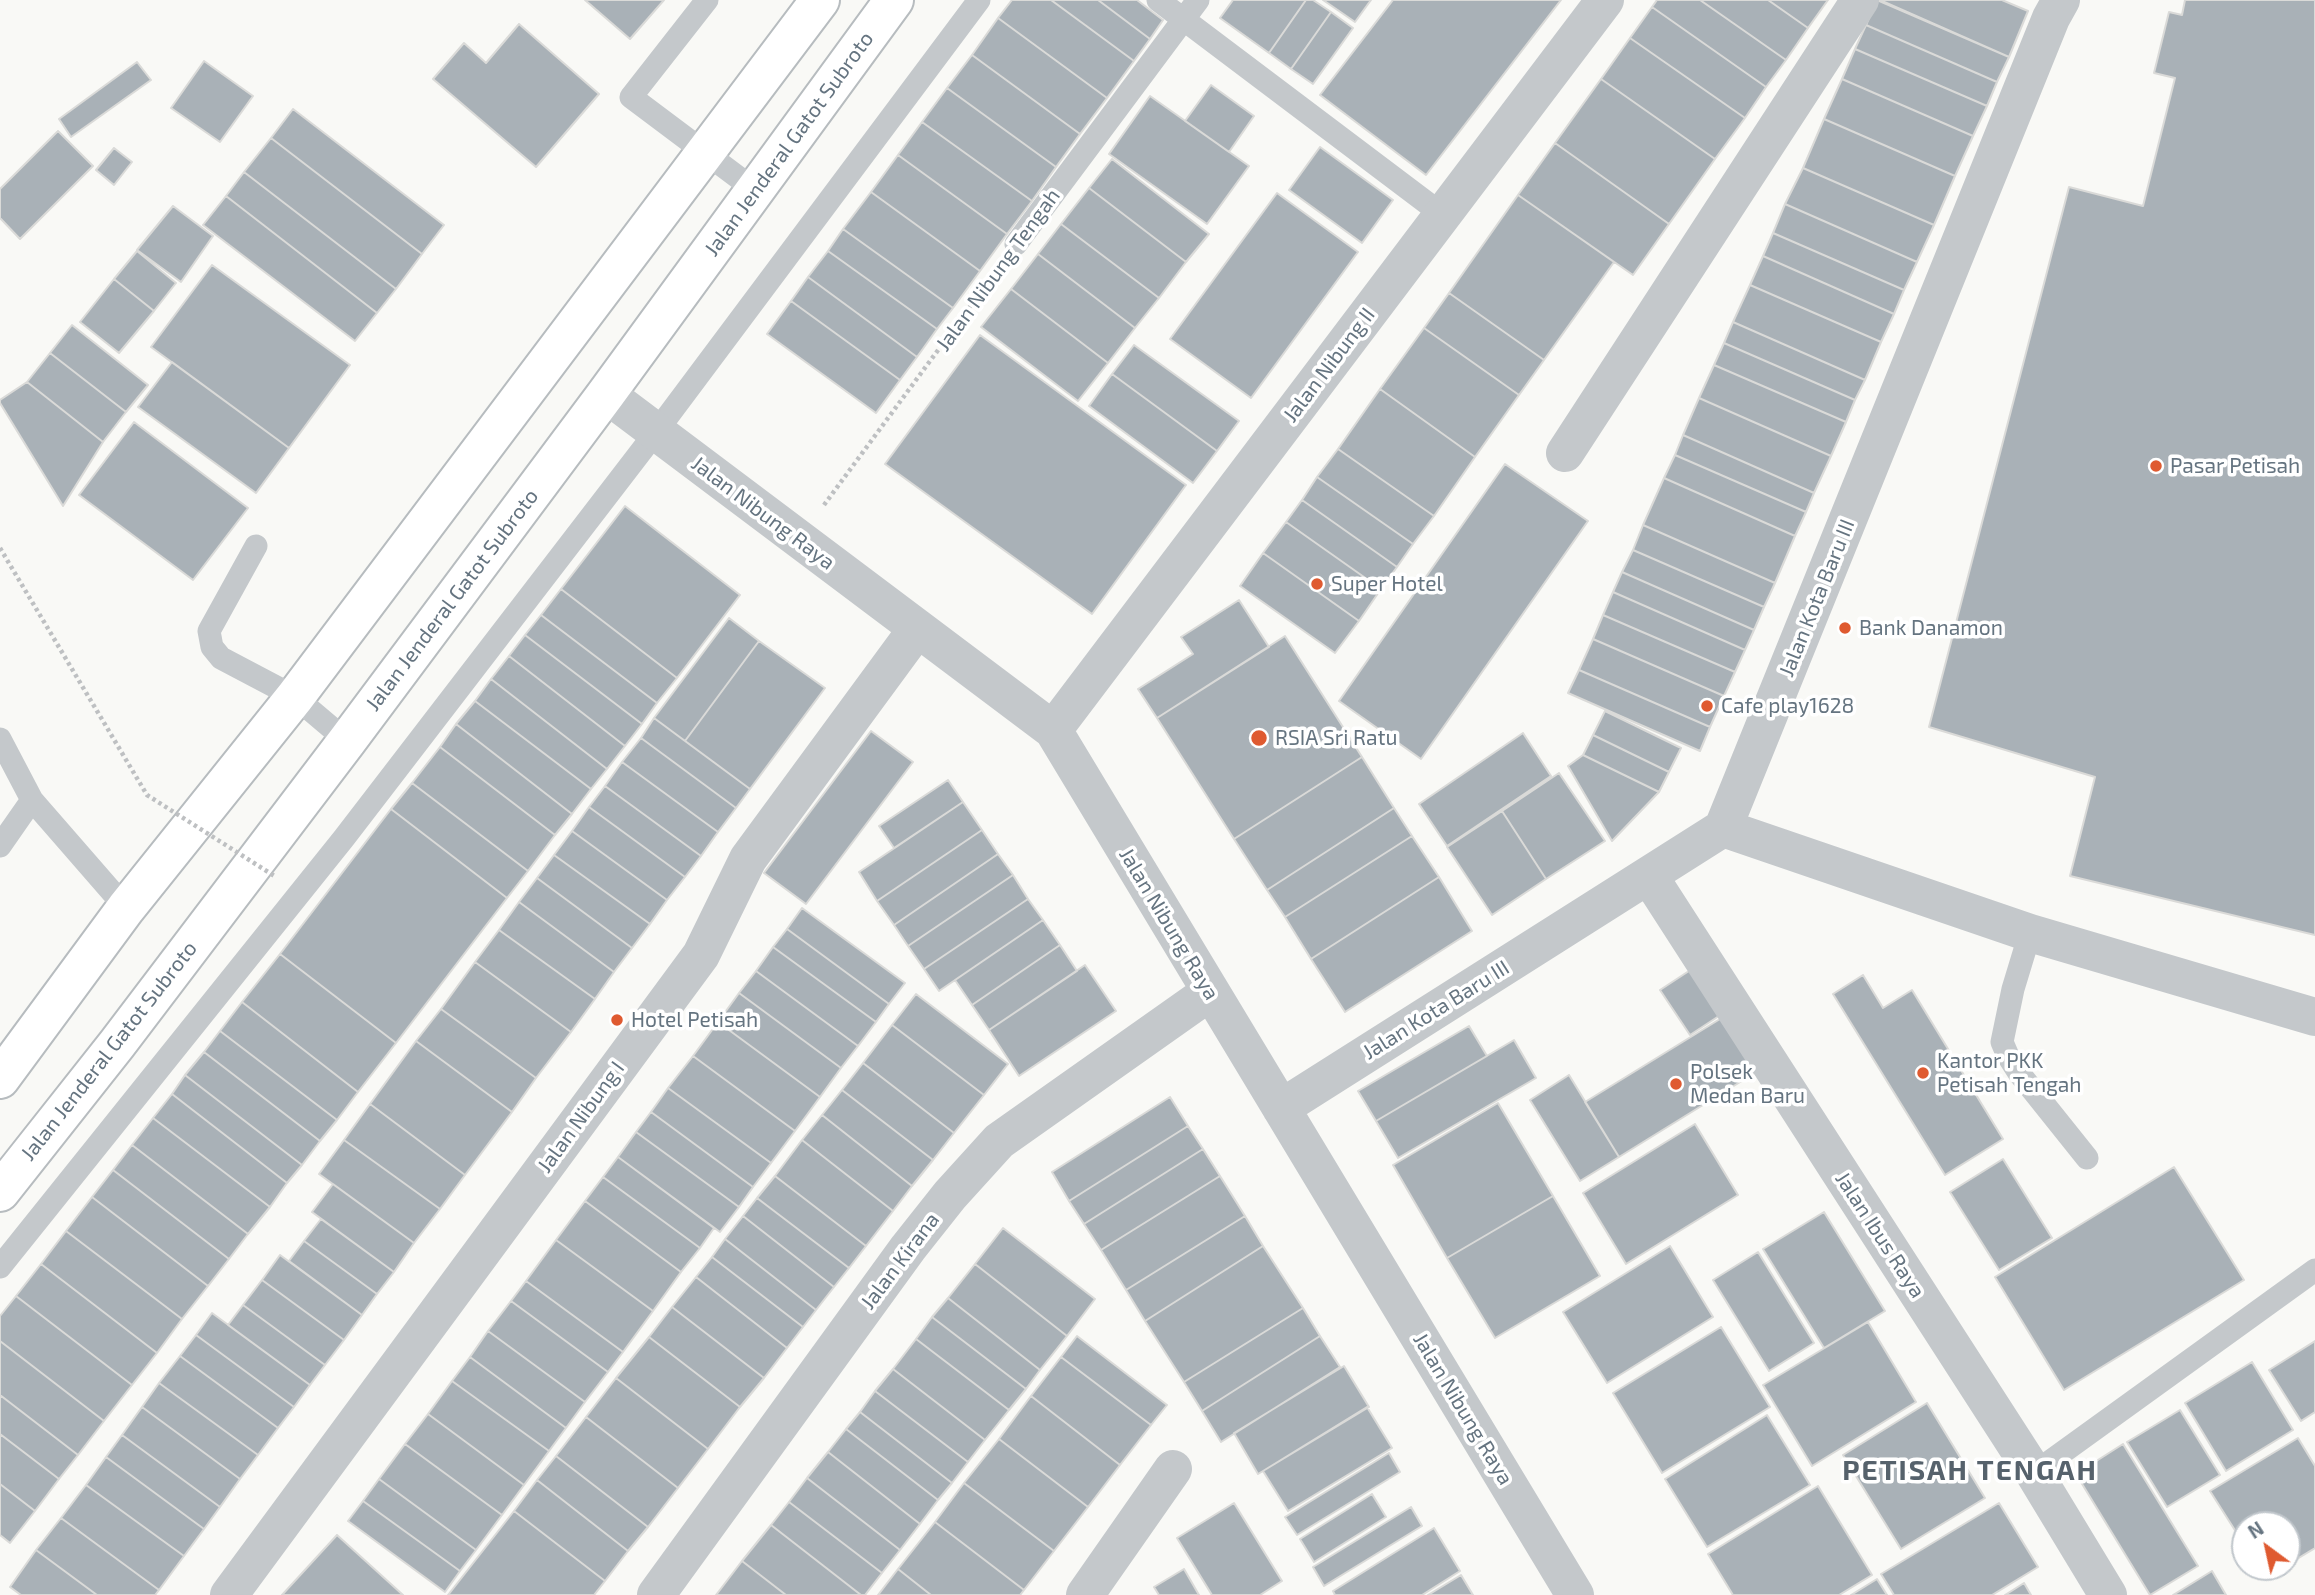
<!DOCTYPE html>
<style>
body{margin:0}
#map{position:relative;width:2315px;height:1595px;overflow:hidden;background:#f9f9f6;font-family:"Exo 2",sans-serif}
canvas{display:block}
.north{position:absolute;left:2231px;top:1511px;width:70px;height:70px;box-sizing:border-box;background:#fff;border:2px solid #c1c7cc;border-radius:50%;rotate:327deg;font-size:19px;font-weight:700;line-height:28px;text-align:center;color:#657480}
.north::after{content:'';display:block;margin:auto;width:24px;height:32px;background:#df5a30;clip-path:polygon(50% 0,100% 100%,50% 72%,0 100%)}
</style>
<div id="map">
<canvas width="2315" height="1595"></canvas>
<div class="north">N</div>
</div>
<script>
const c = document.querySelector('canvas').getContext('2d');
c.lineJoin = 'round';
function paint(path, color) { c.fillStyle = color; c.fill(path, 'evenodd'); }
const toPath = rows => new Path2D(rows.map(r => 'M' + r).join(''));
function strokePath(path, color, width, dash) { c.strokeStyle = color; c.lineWidth = width; c.lineCap = dash ? 'butt' : 'round'; c.setLineDash(dash || []); c.stroke(path); }
function drawText(font, color, halo, rows, align = 'center') {
  c.font = font + ' "Exo 2",sans-serif'; c.lineWidth = 7; c.setLineDash([]); c.textBaseline = 'middle'; c.strokeStyle = halo; c.fillStyle = color; for (const [text, x, y, turn = 0] of rows) {
    c.save(); c.translate(x, y); c.rotate((+turn || 0) * Math.PI / 180); c.textAlign = isNaN(turn) ? turn : align; if (halo) c.strokeText(text, 0, 0); c.fillText(text, 0, 0); c.restore();
  }
}
const building = toPath([
 [585,0,664,0,630,39,585,0],
 [1012,0,1051,0,1134,61,1107,98,998,18,1012,0],
 [1051,0,1098,0,1150,39,1134,61,1051,0],
 [1098,0,1137,0,1163,20,1150,39,1098,0],
 [1233,0,1306,0,1269,53,1220,18,1233,0],
 [1306,0,1313,0,1331,12,1291,69,1269,53,1306,0],
 [1323,0,1371,0,1355,22,1323,0],
 [1393,0,1561,0,1426,175,1320,95,1393,0],
 [1657,0,1700,0,1786,60,1766,87,1652,7,1657,0],
 [1700,0,1768,0,1808,28,1786,60,1700,0],
 [1768,0,1828,0,1808,28,1768,0],
 [1877,0,2009,57,1997,82,1866,25,1877,0],
 [1880,0,2002,0,2028,11,2009,57,1880,0],
 [2185,0,2315,0,2315,935,2070,876,2095,777,1929,727,2069,187,2143,206,2175,78,2154,73,2169,12,2182,15,2185,0],
 [1652,7,1766,87,1745,118,1630,38,1652,7],
 [1331,12,1353,28,1313,84,1291,69,1331,12],
 [998,18,1107,98,1080,134,972,55,998,18],
 [519,24,599,94,536,167,433,79,464,43,486,63,519,24],
 [1866,25,1997,82,1987,106,1855,49,1866,25],
 [1630,38,1745,118,1715,159,1601,79,1630,38],
 [1855,49,1987,106,1973,136,1842,79,1855,49],
 [972,55,1080,134,1056,167,947,88,972,55],
 [204,61,253,96,220,142,171,108,204,61],
 [137,62,151,80,71,137,59,119,137,62],
 [1601,79,1715,159,1669,224,1555,143,1601,79],
 [1842,79,1973,136,1955,176,1824,119,1842,79],
 [1211,85,1254,116,1229,152,1185,121,1211,85],
 [947,88,1056,167,1032,201,922,122,947,88],
 [1150,96,1249,166,1207,224,1109,154,1150,96],
 [293,109,444,225,422,254,271,138,293,109],
 [1824,119,1955,176,1934,225,1803,168,1824,119],
 [922,122,1032,201,1007,234,898,155,922,122],
 [58,131,93,166,20,239,0,218,0,189,58,131],
 [271,138,422,254,396,289,244,172,271,138],
 [1555,143,1669,224,1633,275,1518,195,1555,143],
 [1320,147,1393,200,1362,243,1289,190,1320,147],
 [114,148,132,162,114,185,96,170,114,148],
 [898,155,1007,234,980,271,871,192,898,155],
 [1112,159,1209,234,1186,262,1089,188,1112,159],
 [1803,168,1934,225,1917,262,1785,204,1803,168],
 [244,172,396,289,377,313,226,196,244,172],
 [1089,188,1186,262,1159,298,1061,224,1089,188],
 [871,192,980,271,953,308,843,229,871,192],
 [1277,193,1358,252,1251,398,1170,339,1277,193],
 [1518,195,1614,262,1544,360,1449,293,1518,195],
 [226,196,377,313,355,341,203,225,226,196],
 [1785,204,1917,262,1904,290,1773,233,1785,204],
 [173,206,213,236,181,282,137,250,173,206],
 [1061,224,1159,298,1135,328,1038,254,1061,224],
 [843,229,953,308,937,329,828,251,843,229],
 [1773,233,1904,290,1894,314,1763,256,1773,233],
 [137,251,176,283,154,311,114,279,137,251],
 [828,251,937,329,917,357,808,277,828,251],
 [1038,254,1135,328,1108,363,1011,289,1038,254],
 [1763,256,1894,314,1881,342,1750,285,1763,256],
 [212,265,350,365,289,448,151,347,212,265],
 [808,277,917,357,900,380,791,301,808,277],
 [114,279,154,311,119,353,80,322,114,279],
 [1750,285,1881,342,1865,380,1733,322,1750,285],
 [1011,289,1108,363,1078,401,981,327,1011,289],
 [1449,293,1544,360,1519,395,1424,328,1449,293],
 [791,301,900,380,876,413,767,334,791,301],
 [1733,322,1865,380,1855,400,1724,343,1733,322],
 [72,325,148,385,126,412,50,353,72,325],
 [1424,328,1519,395,1475,457,1380,389,1424,328],
 [980,335,1186,485,1092,614,885,464,980,335],
 [1724,343,1855,400,1846,422,1714,365,1724,343],
 [1134,345,1239,421,1217,451,1112,374,1134,345],
 [50,353,126,412,103,442,27,382,50,353],
 [172,362,289,448,256,493,138,407,172,362],
 [1714,365,1846,422,1831,456,1699,398,1714,365],
 [1112,374,1217,451,1193,483,1089,406,1112,374],
 [27,382,103,442,63,506,0,403,0,400,27,382],
 [1380,389,1475,457,1434,516,1338,449,1380,389],
 [1699,398,1831,456,1814,493,1683,435,1699,398],
 [134,422,248,508,193,580,79,495,134,422],
 [1683,435,1814,493,1806,512,1675,455,1683,435],
 [1338,449,1434,516,1413,544,1317,477,1338,449],
 [1675,455,1806,512,1795,536,1664,478,1675,455],
 [1505,464,1588,521,1421,759,1339,701,1505,464],
 [1317,477,1413,544,1397,567,1302,500,1317,477],
 [1664,478,1795,536,1775,583,1643,525,1664,478],
 [1302,500,1397,567,1381,589,1286,522,1302,500],
 [625,506,740,595,677,678,561,589,625,506],
 [1286,522,1381,589,1359,621,1263,553,1286,522],
 [1643,525,1775,583,1764,607,1633,550,1643,525],
 [1633,550,1764,607,1754,630,1622,572,1633,550],
 [1263,553,1359,621,1335,653,1240,586,1263,553],
 [1622,572,1754,630,1745,650,1613,592,1622,572],
 [561,589,677,678,657,703,541,615,561,589],
 [1613,592,1745,650,1735,672,1603,615,1613,592],
 [1239,600,1269,647,1157,718,1138,689,1193,654,1181,637,1239,600],
 [541,615,657,703,642,724,525,635,541,615],
 [1603,615,1735,672,1724,696,1593,639,1603,615],
 [729,618,759,641,685,741,654,718,729,618],
 [525,635,642,724,625,746,509,656,525,635],
 [1285,636,1362,757,1234,839,1157,718,1285,636],
 [1593,639,1724,696,1710,727,1579,670,1593,639],
 [759,641,825,688,750,789,685,741,759,641],
 [509,656,625,746,607,769,491,679,509,656],
 [1579,670,1710,727,1700,751,1568,693,1579,670],
 [491,679,607,769,591,789,475,701,491,679],
 [475,701,591,789,572,814,456,724,475,701],
 [1605,711,1681,748,1669,772,1593,735,1605,711],
 [654,718,750,789,736,808,641,738,654,718],
 [456,724,572,814,555,835,440,747,456,724],
 [871,731,913,762,806,904,764,873,871,731],
 [1523,733,1551,776,1447,846,1419,804,1523,733],
 [1593,735,1669,772,1659,792,1583,755,1593,735],
 [641,738,736,808,718,832,622,762,641,738],
 [440,747,555,835,528,871,412,783,440,747],
 [1583,755,1659,792,1612,841,1568,766,1583,755],
 [1362,757,1394,808,1267,890,1234,839,1362,757],
 [622,762,718,832,701,856,605,786,622,762],
 [1559,773,1605,841,1546,879,1502,811,1559,773],
 [948,780,963,802,894,848,879,826,948,780],
 [412,783,528,871,507,898,391,809,412,783],
 [605,786,701,856,685,877,589,807,605,786],
 [963,802,982,830,877,901,859,872,963,802],
 [589,807,685,877,667,900,572,831,589,807],
 [1394,808,1412,836,1285,917,1267,890,1394,808],
 [391,809,507,898,396,1043,280,954,391,809],
 [1502,811,1546,879,1492,915,1447,847,1502,811],
 [982,830,998,854,894,925,877,901,982,830],
 [572,831,667,900,650,924,554,855,572,831],
 [1412,836,1439,877,1311,959,1285,917,1412,836],
 [998,854,1013,875,908,946,894,925,998,854],
 [554,855,650,924,632,948,537,878,554,855],
 [1013,875,1028,899,924,969,908,946,1013,875],
 [1439,877,1472,931,1345,1012,1311,959,1439,877],
 [537,878,632,948,614,972,519,902,537,878],
 [1028,899,1043,920,939,991,924,969,1028,899],
 [519,902,614,972,595,999,499,930,519,902],
 [802,908,905,983,889,1004,787,929,802,908],
 [1043,920,1060,945,972,1005,955,980,1043,920],
 [787,929,889,1004,876,1022,773,947,787,929],
 [499,930,595,999,571,1032,475,962,499,930],
 [1060,945,1077,971,989,1030,972,1005,1060,945],
 [773,947,876,1022,858,1046,756,971,773,947],
 [280,954,396,1043,358,1092,242,1002,280,954],
 [475,962,571,1032,536,1078,441,1009,475,962],
 [1085,965,1116,1011,1019,1076,989,1030,1085,965],
 [1695,967,1725,1012,1690,1035,1660,990,1695,967],
 [756,971,858,1046,841,1068,739,993,756,971],
 [1863,975,1883,1008,1912,990,2003,1139,1945,1175,1833,994,1863,975],
 [739,993,841,1068,820,1097,718,1022,739,993],
 [916,994,1008,1064,984,1095,892,1025,916,994],
 [242,1002,358,1092,337,1120,220,1031,242,1002],
 [441,1009,536,1078,512,1112,416,1041,441,1009],
 [1733,1011,1766,1066,1619,1157,1585,1102,1733,1011],
 [718,1022,820,1097,795,1131,693,1056,718,1022],
 [892,1025,984,1095,954,1133,863,1063,892,1025],
 [1469,1026,1487,1056,1376,1121,1358,1091,1469,1026],
 [220,1031,337,1120,320,1141,204,1052,220,1031],
 [1514,1040,1536,1078,1398,1158,1376,1121,1514,1040],
 [416,1041,512,1112,465,1175,370,1104,416,1041],
 [204,1052,320,1141,302,1165,185,1075,204,1052],
 [693,1056,795,1131,771,1163,668,1088,693,1056],
 [863,1063,954,1133,933,1160,842,1090,863,1063],
 [185,1075,302,1165,287,1183,172,1094,185,1075],
 [1569,1075,1619,1157,1580,1181,1530,1100,1569,1075],
 [668,1088,771,1163,753,1187,651,1112,668,1088],
 [842,1090,933,1160,912,1186,822,1115,842,1090],
 [172,1094,287,1183,270,1207,153,1118,172,1094],
 [1170,1097,1188,1126,1069,1201,1052,1172,1170,1097],
 [1498,1103,1553,1196,1447,1258,1393,1165,1498,1103],
 [370,1104,465,1175,440,1209,344,1140,370,1104],
 [651,1112,753,1187,739,1207,636,1132,651,1112],
 [822,1115,912,1186,893,1211,802,1140,822,1115],
 [153,1118,270,1207,248,1234,132,1145,153,1118],
 [1695,1124,1738,1195,1626,1264,1583,1193,1695,1124],
 [1188,1126,1203,1149,1084,1224,1069,1201,1188,1126],
 [636,1132,739,1207,720,1232,618,1157,636,1132],
 [344,1140,440,1209,414,1243,319,1174,344,1140],
 [802,1140,893,1211,866,1246,775,1176,802,1140],
 [132,1145,248,1234,229,1259,113,1170,132,1145],
 [1203,1149,1220,1176,1101,1250,1084,1224,1203,1149],
 [618,1157,714,1228,700,1248,603,1177,618,1157],
 [2003,1159,2052,1238,1999,1270,1950,1192,2003,1159],
 [2174,1167,2244,1280,2064,1390,1995,1277,2174,1167],
 [113,1170,229,1259,208,1286,92,1197,113,1170],
 [775,1176,866,1246,849,1268,757,1198,775,1176],
 [1220,1176,1245,1216,1126,1290,1101,1250,1220,1176],
 [603,1177,700,1248,681,1272,585,1201,603,1177],
 [333,1184,414,1243,394,1272,312,1212,333,1184],
 [1553,1196,1600,1276,1495,1338,1447,1258,1553,1196],
 [92,1197,208,1286,182,1319,66,1231,92,1197],
 [757,1198,849,1268,834,1287,743,1216,757,1198],
 [585,1201,681,1272,653,1311,556,1240,585,1201],
 [1824,1212,1885,1311,1824,1348,1763,1249,1824,1212],
 [743,1216,834,1287,816,1310,725,1239,743,1216],
 [1245,1216,1263,1246,1145,1321,1126,1290,1245,1216],
 [321,1219,394,1272,377,1294,304,1241,321,1219],
 [1003,1228,1095,1299,1067,1336,975,1264,1003,1228],
 [66,1231,182,1319,157,1353,41,1264,66,1231],
 [725,1239,816,1310,803,1327,712,1257,725,1239],
 [556,1240,653,1311,623,1352,526,1281,556,1240],
 [304,1241,377,1294,362,1315,289,1261,304,1241],
 [1263,1246,1303,1308,1184,1382,1145,1321,1263,1246],
 [1670,1246,1713,1317,1607,1383,1563,1312,1670,1246],
 [1758,1252,1814,1343,1769,1371,1713,1280,1758,1252],
 [280,1255,362,1315,344,1340,262,1280,280,1255],
 [712,1257,803,1327,787,1348,696,1277,712,1257],
 [41,1264,157,1353,132,1385,16,1296,41,1264],
 [975,1264,1067,1336,1040,1370,948,1298,975,1264],
 [696,1277,787,1348,764,1378,672,1307,696,1277],
 [262,1280,344,1340,325,1365,243,1305,262,1280],
 [526,1281,623,1352,608,1372,511,1301,526,1281],
 [16,1296,132,1385,104,1421,0,1341,0,1316,16,1296],
 [948,1298,1040,1370,1026,1389,932,1317,948,1298],
 [511,1301,608,1372,585,1402,488,1331,511,1301],
 [243,1305,325,1365,310,1385,228,1325,243,1305],
 [672,1307,764,1378,740,1407,649,1337,672,1307],
 [1303,1308,1320,1336,1202,1411,1184,1382,1303,1308],
 [212,1313,310,1385,294,1407,196,1335,212,1313],
 [932,1317,1026,1389,1009,1410,916,1339,932,1317],
 [1868,1322,1916,1402,1812,1466,1763,1385,1868,1322],
 [1721,1327,1770,1407,1662,1473,1613,1393,1721,1327],
 [488,1331,585,1402,566,1428,470,1357,488,1331],
 [196,1335,294,1407,278,1428,180,1356,196,1335],
 [1077,1336,1167,1405,1151,1425,1061,1357,1077,1336],
 [1320,1336,1340,1367,1221,1442,1202,1411,1320,1336],
 [649,1337,740,1407,708,1449,616,1378,649,1337],
 [916,1339,1009,1410,985,1440,893,1369,916,1339],
 [0,1341,104,1421,78,1455,0,1395,0,1341],
 [2315,1341,2315,1412,2301,1421,2269,1370,2315,1341],
 [180,1356,278,1428,258,1455,159,1383,180,1356],
 [470,1357,566,1428,549,1451,452,1381,470,1357],
 [1061,1357,1151,1425,1120,1465,1031,1396,1061,1357],
 [2252,1362,2293,1430,2226,1471,2185,1403,2252,1362],
 [1344,1366,1369,1407,1258,1474,1234,1433,1344,1366],
 [893,1369,985,1440,968,1462,875,1391,893,1369],
 [616,1378,708,1449,678,1488,586,1417,616,1378],
 [452,1381,549,1451,524,1485,428,1414,452,1381],
 [159,1383,258,1455,240,1479,142,1407,159,1383],
 [875,1391,968,1462,952,1483,860,1412,875,1391],
 [0,1395,78,1455,59,1479,0,1434,0,1395],
 [1031,1396,1120,1465,1088,1507,999,1439,1031,1396],
 [1927,1403,1985,1498,1901,1549,1843,1455,1927,1403],
 [142,1407,240,1479,220,1507,122,1435,142,1407],
 [1367,1407,1392,1448,1288,1511,1263,1471,1367,1407],
 [2180,1410,2220,1475,2167,1507,2127,1442,2180,1410],
 [860,1412,952,1483,938,1500,846,1429,860,1412],
 [428,1414,524,1485,502,1515,405,1444,428,1414],
 [1767,1415,1810,1485,1707,1547,1665,1479,1767,1415],
 [586,1417,678,1488,648,1527,556,1456,586,1417],
 [846,1429,938,1500,920,1524,828,1452,846,1429],
 [0,1434,59,1479,35,1511,0,1484,0,1434],
 [122,1435,220,1507,204,1529,106,1457,122,1435],
 [2298,1438,2315,1466,2315,1548,2287,1565,2287,1525,2245,1525,2245,1546,2210,1491,2298,1438],
 [999,1439,1088,1507,1054,1551,964,1483,999,1439],
 [405,1444,502,1515,476,1550,379,1479,405,1444],
 [2123,1444,2198,1566,2150,1595,2076,1474,2123,1444],
 [828,1452,920,1524,900,1550,807,1478,828,1452],
 [1389,1453,1400,1472,1297,1535,1285,1517,1389,1453],
 [556,1456,648,1527,628,1551,537,1480,556,1456],
 [106,1457,204,1529,184,1556,86,1485,106,1457],
 [807,1478,900,1550,882,1573,789,1502,807,1478],
 [379,1479,476,1550,460,1571,363,1501,379,1479],
 [537,1480,628,1551,605,1581,514,1511,537,1480],
 [964,1483,1054,1551,1024,1590,935,1522,964,1483],
 [0,1484,35,1511,10,1543,0,1535,0,1484],
 [86,1485,184,1556,159,1590,61,1518,86,1485],
 [1818,1486,1872,1575,1839,1595,1733,1595,1708,1554,1818,1486],
 [1372,1494,1386,1517,1314,1562,1300,1539,1372,1494],
 [363,1501,460,1571,445,1592,348,1521,363,1501],
 [789,1502,882,1573,865,1595,861,1595,771,1525,789,1502],
 [1234,1503,1282,1581,1260,1595,1212,1595,1177,1538,1234,1503],
 [1999,1503,2038,1567,1992,1595,1894,1595,1881,1574,1999,1503],
 [1411,1507,1422,1526,1324,1586,1313,1567,1411,1507],
 [514,1511,605,1581,594,1595,448,1595,514,1511],
 [61,1518,159,1590,155,1595,97,1595,36,1550,61,1518],
 [935,1522,1024,1590,1020,1595,931,1595,898,1569,935,1522],
 [771,1525,861,1595,786,1595,742,1561,771,1525],
 [1434,1528,1460,1571,1422,1595,1335,1595,1333,1591,1434,1528],
 [337,1535,403,1595,282,1595,337,1535],
 [36,1550,97,1595,21,1595,10,1587,36,1550],
 [742,1561,786,1595,716,1595,742,1561],
 [2258,1567,2284,1567,2265,1579,2258,1567],
 [898,1569,931,1595,878,1595,898,1569],
 [1184,1569,1199,1595,1159,1595,1154,1587,1184,1569],
 [2212,1571,2226,1595,2173,1595,2212,1571],
 [1461,1575,1473,1595,1428,1595,1461,1575],
 [1877,1579,1887,1595,1851,1595,1877,1579],
 [2024,1583,2031,1595,2005,1595,2024,1583]
]);
const path = toPath([
 [824,505,997,270]
]);
const lane = toPath([
 [707,0,631,97,755,190],
 [1158,0,1443,215],
 [1016,244,1198,0],
 [256,546,209,631,212,647,221,658,295,697,347,741],
 [0,739,32,800,126,908],
 [0,846,32,800],
 [2030,933,2013,989,2002,1042,2008,1056,2019,1073,2087,1158],
 [0,1267,344,838,656,432,979,0],
 [2034,1473,2315,1270]
]);
const street = toPath([
 [606,394,1053,730,1575,1595],
 [1565,453,1860,0],
 [1053,730,1605,0],
 [1723,828,2030,933,2315,1017],
 [1649,876,2034,1473,2108,1595],
 [1281,1108,1723,828,2051,18,2061,0],
 [229,1595,701,955,748,859,917,629],
 [656,1595,908,1248,950,1195,999,1141,1210,992],
 [1085,1595,1173,1469]
]);
const primary = toPath([
 [0,1079,126,908,295,697,820,0],
 [0,1192,117,1044,347,741,606,394,894,0]
]);
const pathBridge = toPath([
 [0,548,147,795,276,877]
]);
const markers = [
 [2156,466,7,"#df5a30"],
 [1317,584,7,"#df5a30"],
 [1845,628,7,"#df5a30"],
 [1707,706,7,"#df5a30"],
 [1259,738,9,"#df5a30"],
 [617,1020,7,"#df5a30"],
 [1923,1073,7,"#df5a30"],
 [1676,1084,7,"#df5a30"]
];
const streetNames = [
 ["Jalan Jenderal Gatot Subroto",789,144,-54],
 ["Jalan Nibung Tengah",998,270,-54],
 ["Jalan Nibung II",1329,365,-53],
 ["Jalan Nibung Raya",763,513,37],
 ["Jalan Kota Baru III",1817,598,-68],
 ["Jalan Jenderal Gatot Subroto",452,600,-53],
 ["Jalan Nibung Raya",1169,924,59],
 ["Jalan Kota Baru III",1436,1010,-32],
 ["Jalan Jenderal Gatot Subroto",109,1051,-52],
 ["Jalan Nibung I",581,1117,-54],
 ["Jalan Ibus Raya",1880,1235,57],
 ["Jalan Kirana",900,1261,-53],
 ["Jalan Nibung Raya",1463,1409,59]
];
const poiNames = [
 ["Pasar Petisah",2170,466],
 ["Super Hotel",1331,584],
 ["Bank Danamon",1859,628],
 ["Cafe play1628",1721,706],
 ["RSIA Sri Ratu",1275,738],
 ["Hotel Petisah",631,1020],
 ["Kantor PKK",1937,1061],
 ["Petisah Tengah",1937,1085],
 ["Polsek",1690,1072],
 ["Medan Baru",1690,1096]
];
const districtNames = [
 ["PETISAH TENGAH",1970,1471]
];
paint(building, '#a9b1b7');
strokePath(building, '#dadad8', 2);
strokePath(primary, '#b7bcbf', 42);
strokePath(path, '#bec0c2', 4.5, [3.5, 3.5]);
strokePath(lane, '#c4c8cb', 23);
strokePath(street, '#c4c8cb', 38);
strokePath(primary, '#fff', 38);
strokePath(pathBridge, '#bec0c2', 4.5, [3.5, 3.5]);
for (const [x, y, r, color] of markers) { const dot = new Path2D(); dot.arc(x, y, r, 0, 2 * Math.PI); c.fillStyle = color; c.fill(dot); strokePath(dot, '#fff', 2.5); }
drawText('21px', '#657480', '#fff', streetNames);
drawText('21px', '#657480', '#fff', poiNames, 'left');
c.letterSpacing = '2px';
drawText('bold 28px', '#56626c', '#fff', districtNames);
c.letterSpacing = '0px';
</script>
